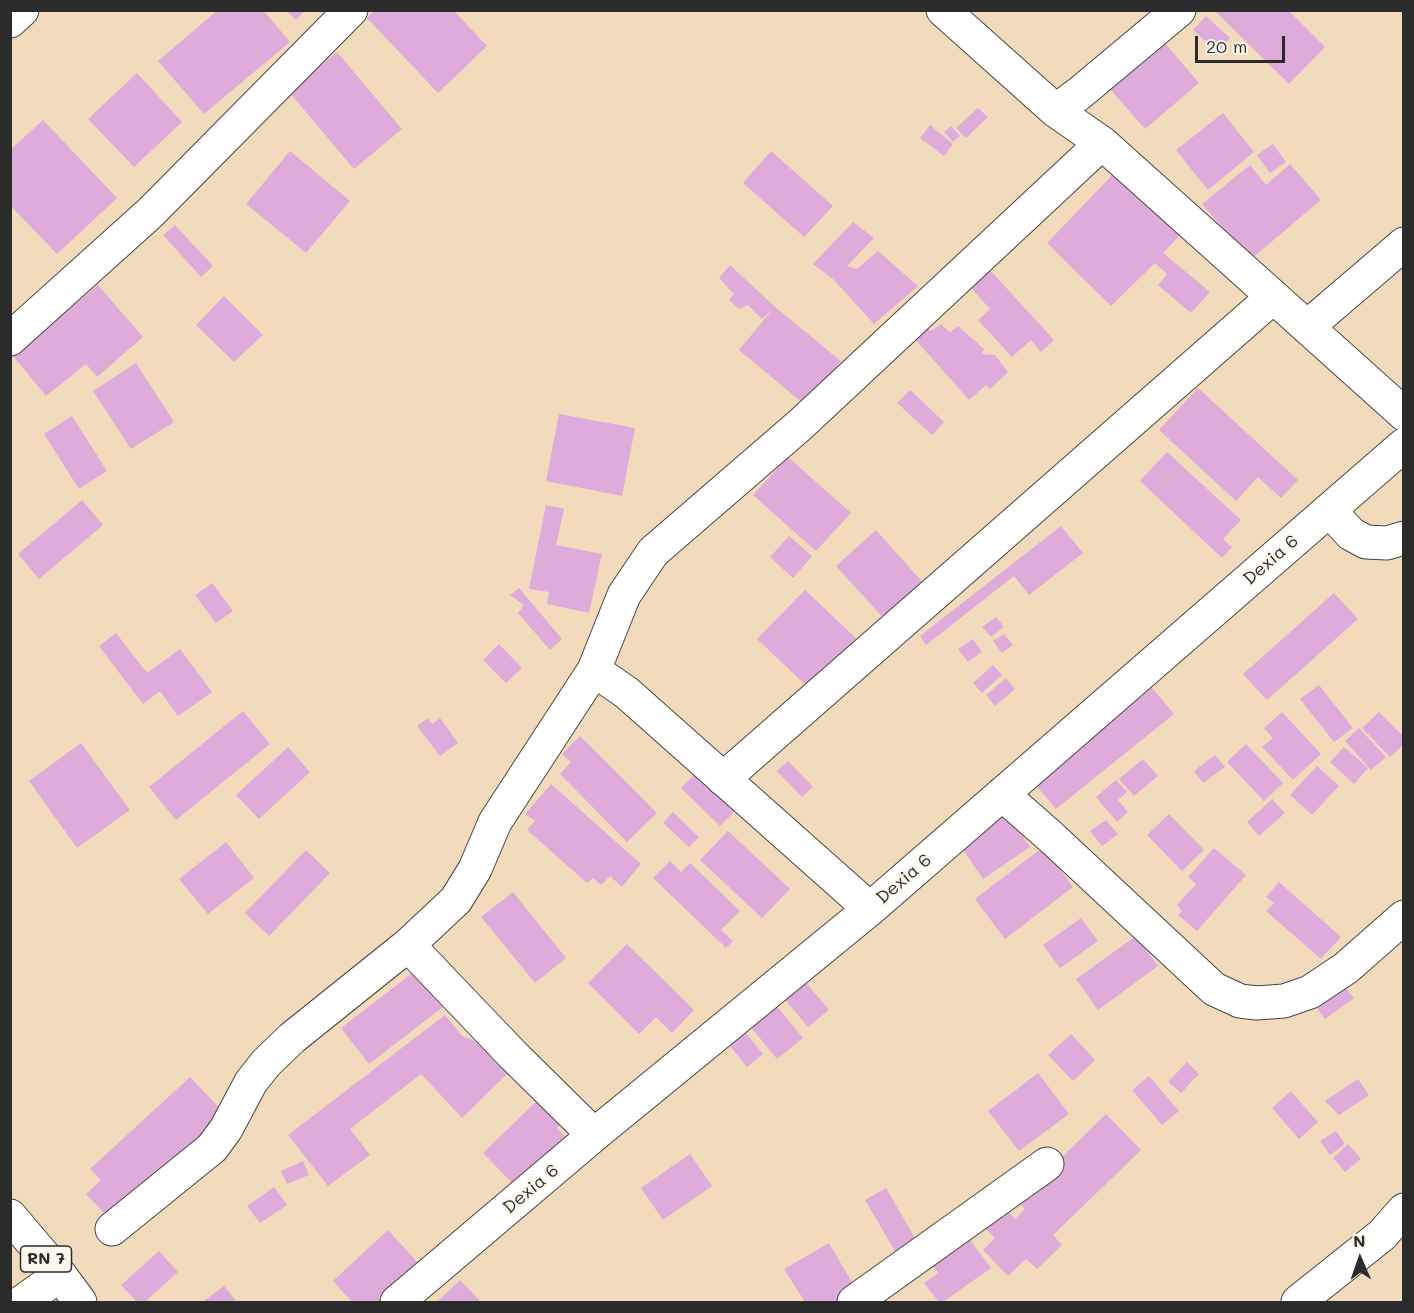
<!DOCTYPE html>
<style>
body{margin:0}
#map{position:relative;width:1414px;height:1313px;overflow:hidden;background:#f2dbbc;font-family:Mali,sans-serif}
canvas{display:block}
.frame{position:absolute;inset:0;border:12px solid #2b2b2b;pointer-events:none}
.north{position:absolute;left:1330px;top:1229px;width:60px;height:60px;-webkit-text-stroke:4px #fbf7ec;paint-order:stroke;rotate:358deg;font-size:16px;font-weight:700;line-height:24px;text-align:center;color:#2b2b2b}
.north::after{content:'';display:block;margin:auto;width:21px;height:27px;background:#2b2b2b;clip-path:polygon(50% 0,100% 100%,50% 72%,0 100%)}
.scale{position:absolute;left:1195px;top:36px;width:90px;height:27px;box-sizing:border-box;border:3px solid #2b2b2b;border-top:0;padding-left:8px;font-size:18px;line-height:21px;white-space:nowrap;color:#2b2b2b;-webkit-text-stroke:4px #fbf7ec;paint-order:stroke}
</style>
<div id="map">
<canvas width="1414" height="1313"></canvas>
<div class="frame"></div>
<div class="north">N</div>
<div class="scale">20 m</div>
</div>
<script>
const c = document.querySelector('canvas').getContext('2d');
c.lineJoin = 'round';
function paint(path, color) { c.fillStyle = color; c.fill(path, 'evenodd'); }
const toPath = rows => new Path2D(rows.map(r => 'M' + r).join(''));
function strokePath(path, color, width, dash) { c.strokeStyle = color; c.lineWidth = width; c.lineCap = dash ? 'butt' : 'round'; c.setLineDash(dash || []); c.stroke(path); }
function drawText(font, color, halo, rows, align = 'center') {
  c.font = font + ' Mali,sans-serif'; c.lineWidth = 5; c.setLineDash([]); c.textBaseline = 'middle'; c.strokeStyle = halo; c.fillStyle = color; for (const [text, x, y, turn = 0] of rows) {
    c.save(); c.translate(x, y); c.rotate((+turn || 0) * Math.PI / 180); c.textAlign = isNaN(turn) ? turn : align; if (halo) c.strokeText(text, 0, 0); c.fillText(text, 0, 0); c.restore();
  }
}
const building = toPath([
 [218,10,263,10,290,42,204,114,158,61],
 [286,10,305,10,296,20],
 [375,10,453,10,487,46,438,93,367,18],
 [1214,10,1288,10,1325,47,1289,84],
 [1206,16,1230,38,1218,52,1193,30],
 [1157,34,1199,83,1145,129,1103,81],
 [337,52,402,129,354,169,289,92],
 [137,73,182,122,134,167,88,119],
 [978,108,988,117,966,138,956,128],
 [1223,113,1254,152,1208,190,1176,150],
 [43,120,117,198,57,254,10,205,10,150],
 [930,125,953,144,944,156,920,138],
 [951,126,960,136,953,142,944,132],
 [1273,144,1286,162,1270,173,1257,155],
 [290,151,350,201,306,253,246,204],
 [771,151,833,206,804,237,743,183],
 [1290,164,1321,200,1250,260,1202,204,1250,165,1266,185],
 [1122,165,1187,228,1163,253,1210,292,1191,313,1158,285,1167,274,1155,263,1111,306,1047,243],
 [853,222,874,238,847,266,857,269,878,251,918,286,874,324,834,280,813,264],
 [175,225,213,266,201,277,163,235],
 [730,265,775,307,841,361,805,405,739,350,772,310,762,319,748,305,739,309,729,300,734,294,719,278],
 [990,270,1054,340,1041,352,1031,340,1012,357,978,320,990,309,971,288],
 [98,285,143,337,97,377,86,364,46,396,13,356],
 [224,296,263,335,234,362,196,325],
 [941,324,950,332,958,326,984,349,982,354,995,355,1008,372,990,389,986,385,969,400,914,338,925,326,931,331],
 [136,363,174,422,131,449,93,391],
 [1198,388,1298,480,1281,498,1258,477,1236,501,1159,430],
 [910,390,944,422,932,435,897,403],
 [559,414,635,428,622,496,546,481],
 [72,416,107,471,79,489,44,434],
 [1167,452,1241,520,1223,539,1232,547,1222,558,1140,481],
 [788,457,851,513,816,551,753,495],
 [82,500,103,525,39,579,18,554],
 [546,505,564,509,556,545,602,554,589,613,547,604,549,592,529,589],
 [1061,526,1083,553,1029,595,1014,576,926,645,920,636],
 [876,530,926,586,886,621,836,566],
 [789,536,812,556,793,578,770,557],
 [212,583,233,611,216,623,195,595],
 [519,588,562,639,550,650,518,613,524,605,510,595],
 [805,590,860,642,812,691,757,639],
 [1334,593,1358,619,1267,700,1243,674],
 [996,617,1004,627,991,637,982,627],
 [116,633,147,673,180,649,212,692,178,716,160,691,143,704,99,646],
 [1004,634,1013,645,1002,653,993,641],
 [973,639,982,652,968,662,958,649],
 [499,644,522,668,506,683,483,660],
 [993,665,1002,675,982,693,973,683],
 [1006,678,1015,689,995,706,986,695],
 [1147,682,1174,714,1056,809,1029,777],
 [1319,685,1353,728,1334,742,1300,699],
 [243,711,270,744,176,820,149,787],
 [1282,712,1321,754,1293,780,1262,747,1273,738,1264,728],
 [1379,712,1404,737,1404,744,1390,757,1362,728],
 [428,718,432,724,440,718,458,743,440,756,417,726],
 [1359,728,1386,757,1371,770,1345,741],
 [580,736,657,813,627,842,560,774,571,762,562,754],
 [81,743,130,810,77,848,29,781],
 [1246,744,1283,783,1264,801,1227,762],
 [288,747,310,772,259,819,236,795],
 [1344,747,1368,768,1354,784,1330,762],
 [1215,755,1225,767,1203,783,1194,771],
 [1143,759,1158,776,1134,796,1119,779],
 [788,761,813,787,802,797,777,771],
 [1317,766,1339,786,1312,815,1290,795],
 [701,768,740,806,720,826,681,788],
 [1116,780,1127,792,1118,800,1128,812,1117,822,1096,797],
 [551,784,641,864,622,887,610,876,601,885,593,878,587,883,527,830,535,821,525,814],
 [1272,799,1285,813,1259,836,1247,822],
 [1002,806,1030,847,983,879,955,838],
 [673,812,699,837,689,847,663,823],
 [1169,814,1204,850,1182,871,1147,835],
 [1106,820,1118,834,1102,846,1090,831],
 [728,831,790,889,762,918,700,860],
 [226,842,254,878,208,914,179,879],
 [1043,847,1073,887,1005,939,975,899],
 [1214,848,1246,875,1197,931,1178,915,1182,911,1177,905,1196,884,1188,877],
 [306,850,330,873,269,936,245,913],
 [670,861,681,872,690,863,740,911,721,930,733,941,726,948,653,878],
 [1279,882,1341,937,1321,959,1266,911,1274,903,1266,897],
 [513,892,566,958,535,983,481,917],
 [1081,918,1098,941,1060,968,1043,945],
 [1136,936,1158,966,1098,1010,1076,979],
 [627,944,694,1010,672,1033,656,1017,639,1034,588,983],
 [424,964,452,1000,369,1064,341,1028],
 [802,978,829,1010,808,1027,781,995],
 [1344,986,1354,998,1325,1019,1316,1007],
 [775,1004,803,1038,777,1059,749,1025],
 [445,1015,462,1036,476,1041,507,1074,462,1118,421,1074,350,1129,370,1155,328,1186,288,1135],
 [742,1028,763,1054,747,1067,726,1041],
 [1071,1034,1095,1060,1073,1081,1048,1055],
 [1187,1062,1199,1074,1181,1093,1168,1082],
 [1038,1073,1069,1114,1019,1151,988,1111],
 [1149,1076,1179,1111,1162,1125,1132,1090],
 [190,1077,228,1117,114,1224,86,1194,101,1180,90,1169],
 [1358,1079,1369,1095,1339,1115,1325,1101],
 [1291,1091,1318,1122,1299,1139,1272,1108],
 [541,1097,565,1121,557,1128,565,1136,514,1185,483,1153],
 [1106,1114,1141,1150,1053,1235,1062,1245,1037,1269,1026,1259,1008,1276,983,1250,995,1238,983,1226,1003,1206,1015,1219,1025,1209,1017,1201],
 [1336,1131,1345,1144,1330,1155,1320,1141],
 [1348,1144,1361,1159,1345,1172,1333,1158],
 [690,1154,712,1186,663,1220,641,1188],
 [303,1161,309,1175,287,1184,281,1171],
 [274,1187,287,1205,260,1223,247,1206],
 [886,1188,920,1247,899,1258,865,1200],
 [388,1230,420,1265,379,1302,352,1302,333,1281],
 [967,1236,991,1268,943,1302,939,1302,924,1283,938,1273,931,1263],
 [829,1243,857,1291,838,1302,805,1302,784,1269],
 [159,1251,178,1272,145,1302,137,1302,121,1285],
 [460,1280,481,1302,437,1302],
 [224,1286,237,1302,202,1302]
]);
const minor = toPath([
 [943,10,1056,111,1102,143,1404,414],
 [10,21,22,10],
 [1056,111,1081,92,1179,10],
 [1307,327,1404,244],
 [10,339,150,213,351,10],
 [1329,510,1351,534,1366,542,1387,543,1404,538],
 [594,670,627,693,870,909],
 [723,779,1273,297],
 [1002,794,1051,837,1214,989,1240,1001,1257,1003,1284,1001,1310,992,1346,968,1404,917],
 [408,945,512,1054,594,1135],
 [112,1229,212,1148,226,1129,251,1082,266,1063,292,1038,408,945,456,900,475,869,495,822,594,670,624,595,653,552,800,425,1102,143],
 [22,1302,60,1275],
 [397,1302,594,1135,870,909,1404,445],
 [854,1302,1047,1164],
 [1298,1302,1382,1235,1404,1210]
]);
const major = toPath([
 [10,1216,60,1275,80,1302]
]);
const shields = [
 [46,1259,51]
];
const shieldNames = [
 ["RN 7",46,1259]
];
const streetNames = [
 ["Dexia 6",1271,560,-41],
 ["Dexia 6",904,879,-41],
 ["Dexia 6",531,1189,-40]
];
paint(building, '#dfabda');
strokePath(minor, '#494541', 35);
strokePath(major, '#494541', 35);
strokePath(minor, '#fff', 33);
strokePath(major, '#fff', 33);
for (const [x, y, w] of shields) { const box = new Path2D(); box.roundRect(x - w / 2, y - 13, w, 26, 4.5); c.fillStyle = '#fbf7ec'; c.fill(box); strokePath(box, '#2b2b2b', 1.5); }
drawText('bold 16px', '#2b2b2b', null, shieldNames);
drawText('18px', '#2b2b2b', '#fbf7ec', streetNames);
</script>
